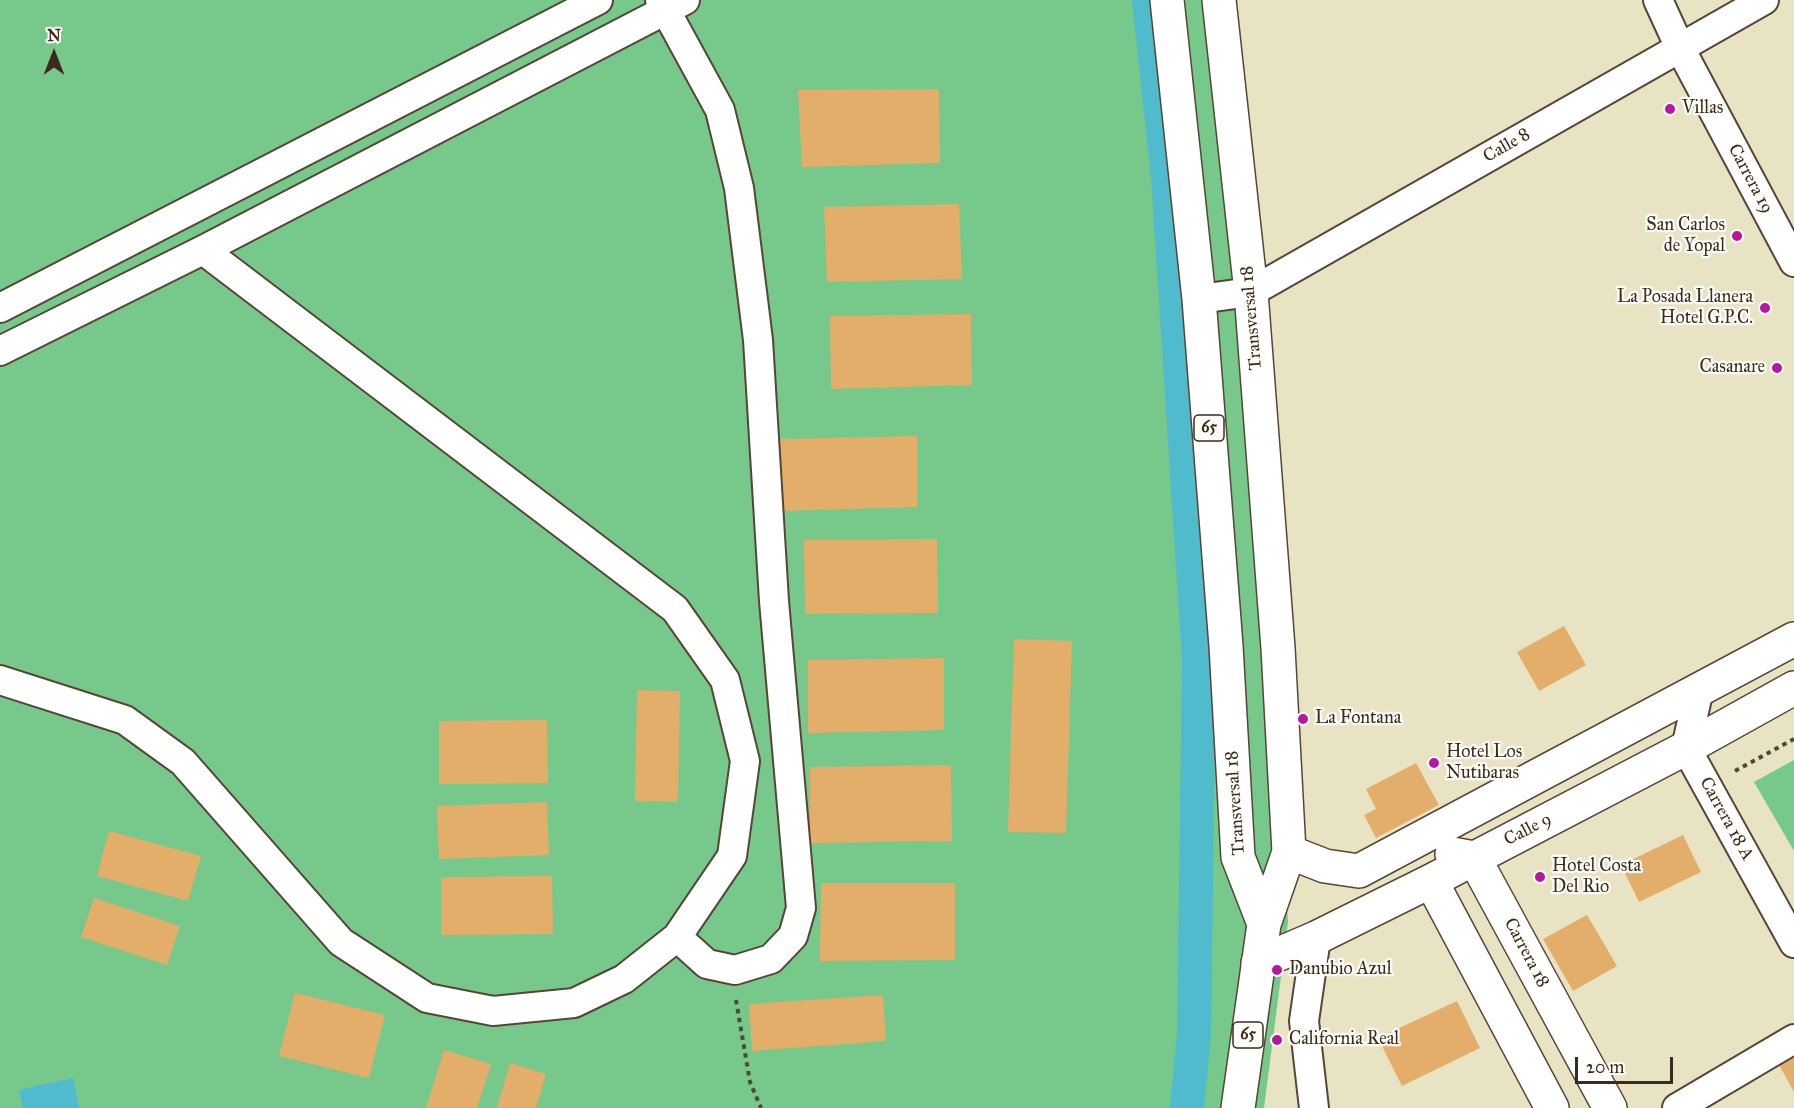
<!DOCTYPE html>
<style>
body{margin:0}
#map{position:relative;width:1794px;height:1108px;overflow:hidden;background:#e8e3c2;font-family:"IM FELL Great Primer",serif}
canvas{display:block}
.north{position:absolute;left:24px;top:24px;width:60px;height:60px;-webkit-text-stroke:4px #fdfcf7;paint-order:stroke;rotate:0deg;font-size:16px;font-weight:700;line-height:24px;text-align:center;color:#3b2a1e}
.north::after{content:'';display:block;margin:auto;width:21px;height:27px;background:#3b2a1e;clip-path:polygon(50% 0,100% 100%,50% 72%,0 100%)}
.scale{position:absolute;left:1575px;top:1057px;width:98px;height:27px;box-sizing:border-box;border:3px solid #3b2a1e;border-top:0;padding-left:8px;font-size:18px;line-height:21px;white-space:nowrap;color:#3b2a1e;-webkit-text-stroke:4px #fdfcf7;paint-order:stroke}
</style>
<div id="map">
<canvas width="1794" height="1108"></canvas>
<div class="north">N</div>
<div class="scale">20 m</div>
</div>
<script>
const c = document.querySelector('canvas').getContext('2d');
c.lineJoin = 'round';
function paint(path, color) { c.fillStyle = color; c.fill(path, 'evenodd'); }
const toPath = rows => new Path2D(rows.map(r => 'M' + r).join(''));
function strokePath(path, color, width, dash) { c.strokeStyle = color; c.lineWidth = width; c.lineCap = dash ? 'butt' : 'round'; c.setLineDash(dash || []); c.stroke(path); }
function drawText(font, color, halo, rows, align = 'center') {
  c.font = font + ' "IM FELL Great Primer",serif'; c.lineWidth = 4.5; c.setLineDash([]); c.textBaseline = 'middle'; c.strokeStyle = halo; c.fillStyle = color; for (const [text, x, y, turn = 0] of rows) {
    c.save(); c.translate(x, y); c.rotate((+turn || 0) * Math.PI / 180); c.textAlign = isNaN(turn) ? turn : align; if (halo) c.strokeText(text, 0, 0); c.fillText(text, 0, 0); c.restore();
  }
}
const green = toPath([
 [0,0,1212,0,1279,777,1288,922,1264,1108,0,1108],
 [1794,760,1794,851,1754,782]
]);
const water = toPath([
 [73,1078,79,1108,23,1108,19,1090]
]);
const canal = toPath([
 [1149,0,1168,177,1199,660,1194,1034,1187,1108]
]);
const building = toPath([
 [939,89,940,163,802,167,798,90],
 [959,204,962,279,827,282,824,207],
 [971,314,972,385,831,389,830,316],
 [917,436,917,507,779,511,777,439],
 [937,539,938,613,805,614,804,540],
 [1564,626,1586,665,1539,691,1517,652],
 [1014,639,1072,641,1066,833,1008,832],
 [944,658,944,730,808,733,808,660],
 [637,690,680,691,678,802,635,801],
 [547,720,548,783,439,784,439,721],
 [1416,763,1439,805,1376,838,1364,815,1376,809,1366,789],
 [951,765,952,841,810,843,810,767],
 [547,802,549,855,439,859,437,806],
 [109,831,201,856,188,901,97,876],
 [1683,835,1701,872,1639,902,1621,865],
 [552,876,553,934,441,935,441,877],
 [821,883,955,883,955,960,820,961],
 [94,898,180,926,167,965,81,937],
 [1587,915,1617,966,1573,991,1543,939],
 [295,993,385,1015,369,1078,279,1056],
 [883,995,886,1041,752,1051,749,1004],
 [1457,1001,1480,1048,1402,1086,1378,1038],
 [444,1050,491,1064,477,1108,426,1108],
 [1794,1051,1794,1092,1777,1061],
 [510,1063,546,1074,536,1108,497,1108]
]);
const path = toPath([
 [1735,771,1794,739],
 [736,1000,750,1082,761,1108]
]);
const street = toPath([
 [660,0,720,110,739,188,758,340,774,601,801,908,793,936,771,959,735,970,707,964,677,937],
 [1658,0,1680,48,1794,262],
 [1199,299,1251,292,1764,0],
 [0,308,598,0],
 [0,351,203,250,685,0],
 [0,680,125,720,183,762,341,942,427,998,493,1011,574,1003,624,979,677,937,732,856,745,761,725,680,675,609,203,250],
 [1699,689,1686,748,1794,943],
 [1314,1108,1304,1021,1316,938],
 [1677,1108,1794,1039]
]);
const secondary = toPath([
 [1289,852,1325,866,1359,871,1794,639],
 [1452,854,1474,858,1610,1108],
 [1431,881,1552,1108],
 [1258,963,1316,938,1431,881,1686,748,1794,688]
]);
const primary = toPath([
 [1167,0,1199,299,1226,646,1238,857,1264,924],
 [1219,0,1251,292,1278,648,1289,852,1264,924,1238,1108]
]);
const markers = [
 [1670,109,6,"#b5179e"],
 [1737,236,6,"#b5179e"],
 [1765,308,6,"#b5179e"],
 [1777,368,6,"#b5179e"],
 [1303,719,6,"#b5179e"],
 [1434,763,6,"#b5179e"],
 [1540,877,6,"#b5179e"],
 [1277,970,6,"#b5179e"],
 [1277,1040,6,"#b5179e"]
];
const shields = [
 [1209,428,30],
 [1248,1035,30]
];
const shieldNames = [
 ["65",1209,428],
 ["65",1248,1035]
];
const poiNames = [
 ["Villas",1682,109],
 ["San Carlos",1725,226,"right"],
 ["de Yopal",1725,247,"right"],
 ["La Posada Llanera",1753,298,"right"],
 ["Hotel G.P.C.",1753,319,"right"],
 ["Casanare",1765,368,"right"],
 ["La Fontana",1315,719],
 ["Hotel Los",1446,753],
 ["Nutibaras",1446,774],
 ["Hotel Costa",1552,867],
 ["Del Rio",1552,888],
 ["Danubio Azul",1289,970],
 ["California Real",1289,1040]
];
const streetNames = [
 ["Calle 8",1507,146,-30],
 ["Carrera 19",1750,179,62],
 ["Transversal 18",1252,318,-95],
 ["Transversal 18",1236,803,-94],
 ["Carrera 18 A",1726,819,61],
 ["Calle 9",1528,830,-27],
 ["Carrera 18",1526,953,62]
];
paint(green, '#76c88b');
paint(water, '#50bbcc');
strokePath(canal, '#50bbcc', 34);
paint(building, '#e2ae6a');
strokePath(street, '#554637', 32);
strokePath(secondary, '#554637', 36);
strokePath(primary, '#554637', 36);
strokePath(path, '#554637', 4, [4.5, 4.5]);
strokePath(street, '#fff', 28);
strokePath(secondary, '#fff', 33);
strokePath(primary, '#fff', 33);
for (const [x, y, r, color] of markers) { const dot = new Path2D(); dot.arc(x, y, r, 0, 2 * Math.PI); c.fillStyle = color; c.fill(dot); strokePath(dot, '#fdfcf7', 2); }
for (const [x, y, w] of shields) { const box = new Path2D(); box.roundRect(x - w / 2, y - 13, w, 26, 4.5); c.fillStyle = '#fdfcf7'; c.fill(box); strokePath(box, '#3b2a1e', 1.5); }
drawText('bold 16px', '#3b2a1e', null, shieldNames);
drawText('18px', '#3b2a1e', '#fdfcf7', poiNames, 'left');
drawText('18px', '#3b2a1e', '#fdfcf7', streetNames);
</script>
